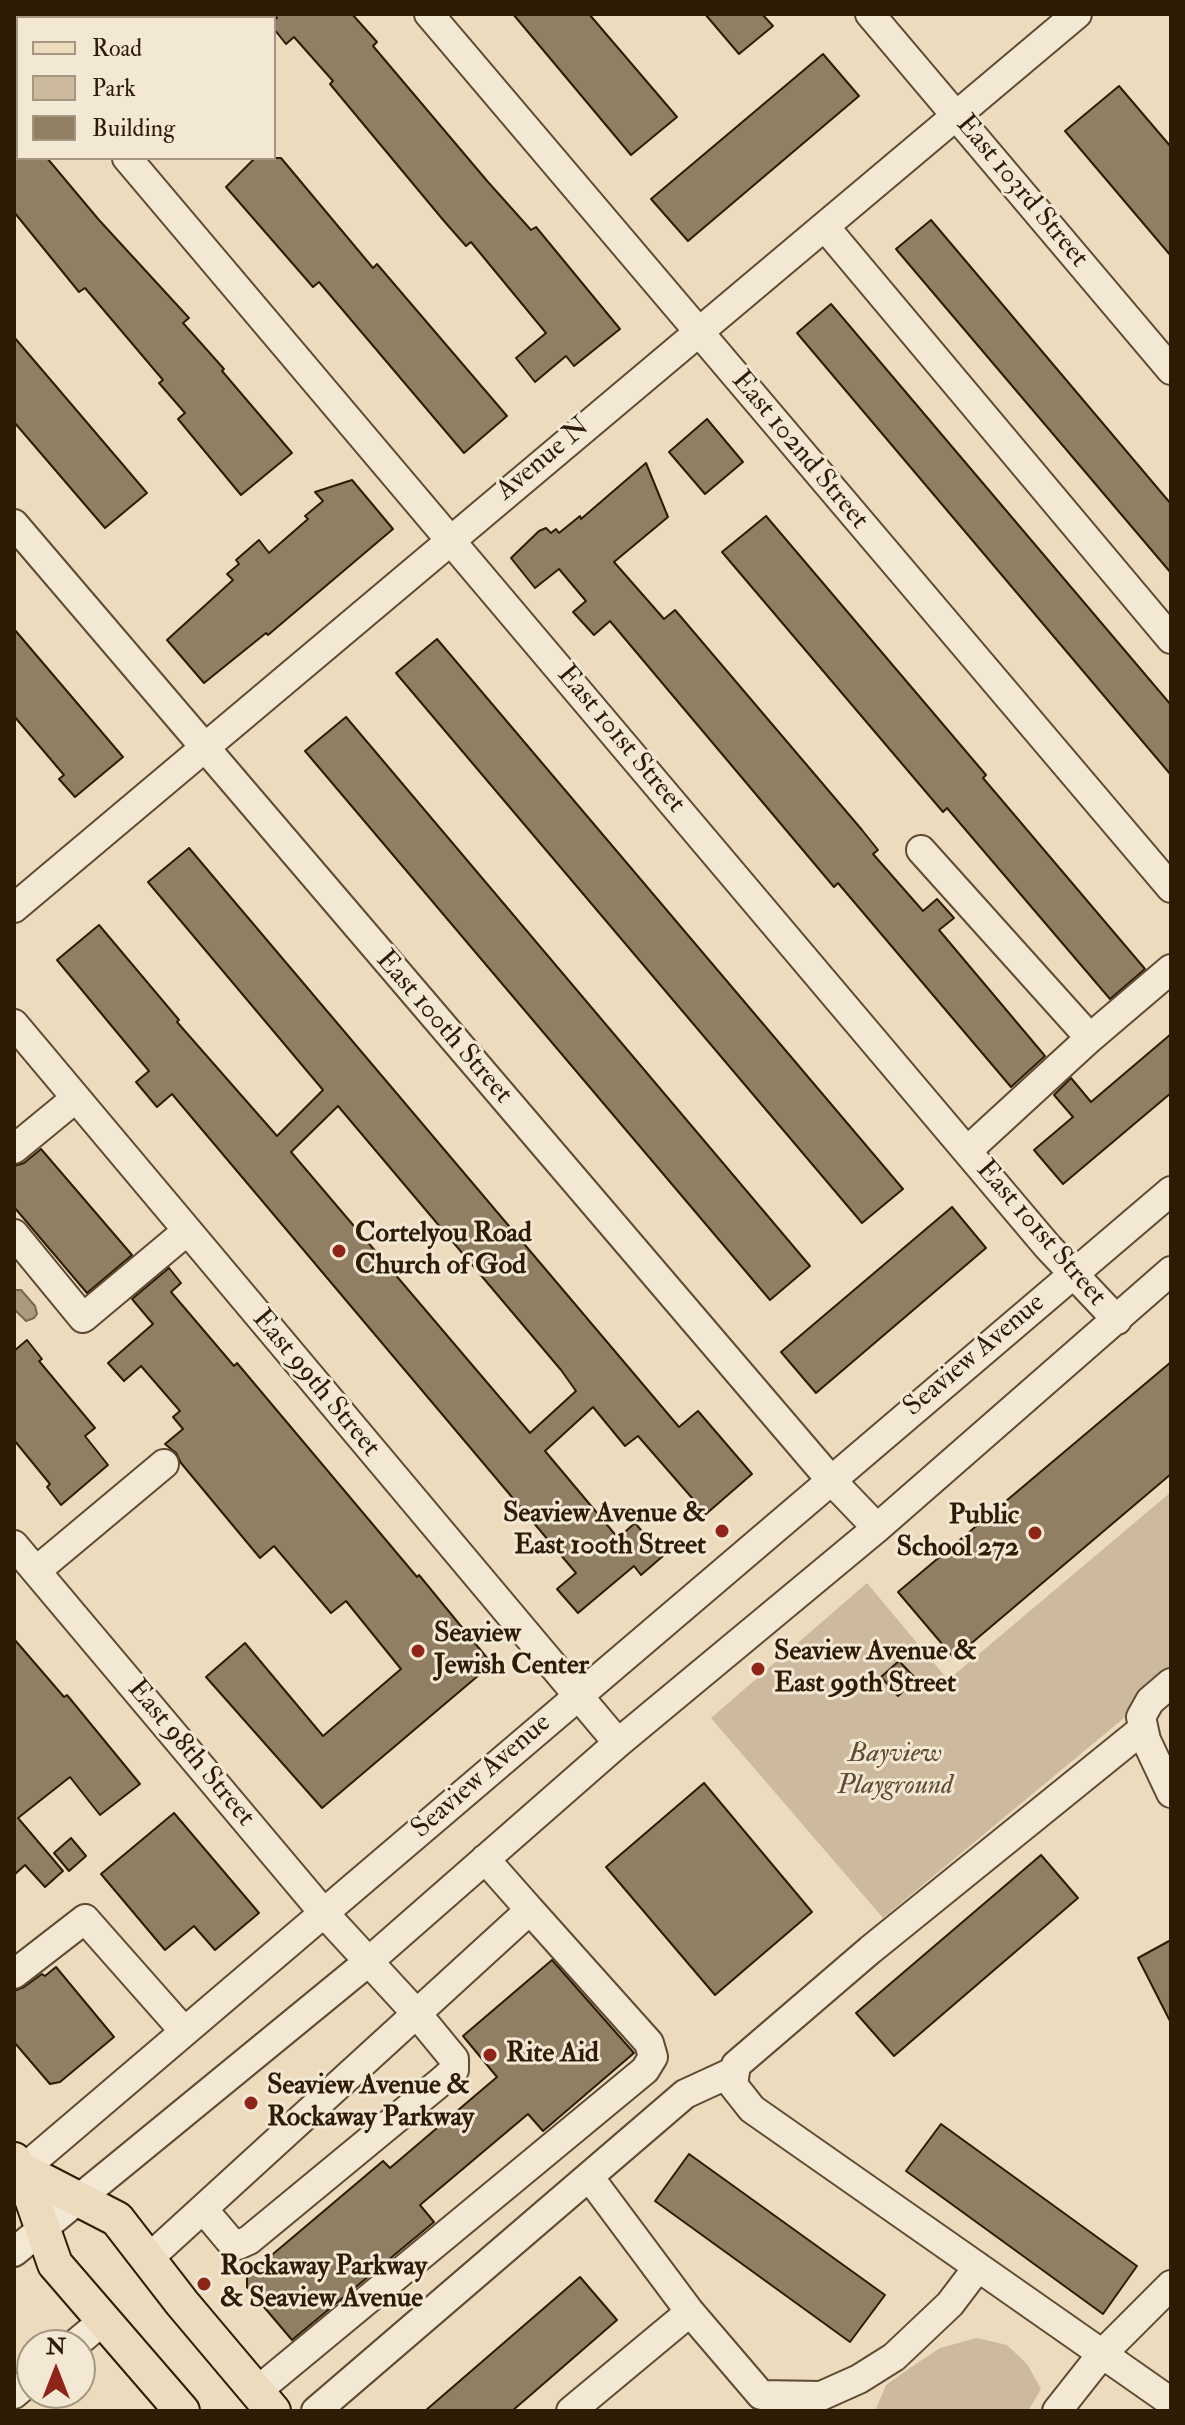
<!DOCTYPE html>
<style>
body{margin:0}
#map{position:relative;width:1185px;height:2425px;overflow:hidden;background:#eddbbd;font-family:"IM FELL Double Pica",serif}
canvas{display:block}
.frame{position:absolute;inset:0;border:16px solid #2e1b04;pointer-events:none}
.legend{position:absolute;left:16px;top:16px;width:260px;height:144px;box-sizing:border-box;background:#f3e8d4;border:2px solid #a49681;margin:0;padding:10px 14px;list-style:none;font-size:24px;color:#2e1b04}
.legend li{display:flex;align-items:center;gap:16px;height:40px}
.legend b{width:40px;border:2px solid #a49681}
.north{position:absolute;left:16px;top:2329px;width:80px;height:80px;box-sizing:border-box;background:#f3e8d4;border:2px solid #a49681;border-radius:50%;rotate:0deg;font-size:22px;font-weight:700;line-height:32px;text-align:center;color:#2e1b04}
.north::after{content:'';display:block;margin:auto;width:28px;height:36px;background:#8f2418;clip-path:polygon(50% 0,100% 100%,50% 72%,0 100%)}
</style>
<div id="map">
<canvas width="1185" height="2425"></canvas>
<div class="frame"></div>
<ul class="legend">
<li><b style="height:10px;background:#eddbbd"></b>Road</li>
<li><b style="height:22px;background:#cdba9e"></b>Park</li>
<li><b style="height:22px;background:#917f64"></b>Building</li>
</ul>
<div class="north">N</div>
</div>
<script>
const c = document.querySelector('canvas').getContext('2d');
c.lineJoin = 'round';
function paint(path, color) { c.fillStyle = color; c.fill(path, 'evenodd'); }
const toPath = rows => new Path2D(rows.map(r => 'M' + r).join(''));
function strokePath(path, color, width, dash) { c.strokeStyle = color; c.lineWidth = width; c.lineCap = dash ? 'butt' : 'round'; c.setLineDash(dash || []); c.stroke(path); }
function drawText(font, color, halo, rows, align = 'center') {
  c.font = font + ' "IM FELL Double Pica",serif'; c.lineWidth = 6; c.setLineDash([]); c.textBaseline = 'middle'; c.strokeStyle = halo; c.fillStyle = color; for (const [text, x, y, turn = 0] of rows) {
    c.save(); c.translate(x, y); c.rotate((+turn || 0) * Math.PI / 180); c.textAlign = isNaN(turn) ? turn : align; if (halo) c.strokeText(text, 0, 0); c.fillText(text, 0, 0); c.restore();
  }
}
const green = toPath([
 [1171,1492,1171,1679,883,1918,711,1718,867,1583,948,1680],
 [977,2338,1007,2345,1027,2364,1041,2389,1028,2411,875,2411,886,2385,910,2368,940,2348]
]);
const water = toPath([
 [14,1290,21,1290,35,1306,37,1314,34,1318,26,1321,14,1309,14,1290]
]);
const building = toPath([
 [274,14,352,14,377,42,373,46,488,182,531,230,536,227,620,329,574,366,566,356,535,382,516,358,546,333,471,242,466,246,444,221,330,84,333,81,294,37,286,44,274,29,274,20,277,18,274,14],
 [513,14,589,14,677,117,631,155,513,14],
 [705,14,762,14,773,26,739,54,705,14],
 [823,54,859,96,688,241,651,199,823,54],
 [1119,86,1171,147,1171,256,1065,131,1119,86],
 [14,158,47,158,99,220,189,318,183,323,224,369,222,371,292,453,241,495,178,419,185,413,159,383,163,380,85,288,79,292,14,212,14,158],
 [255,158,281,158,373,268,377,264,507,416,464,453,319,282,313,287,226,187,255,158],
 [931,220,1171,504,1171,573,896,249,931,220],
 [831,304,1171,705,1171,775,797,333,831,304],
 [14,337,147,493,105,528,14,422,14,337],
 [707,419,743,462,705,494,669,452,707,419],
 [646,463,668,517,614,562,664,619,675,610,862,830,878,850,873,854,923,911,937,899,954,918,939,930,1045,1056,1011,1087,838,883,834,887,610,621,594,635,573,612,586,601,559,569,535,588,511,558,539,531,546,528,551,533,556,529,559,533,580,516,581,519,646,463],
 [352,480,393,529,268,635,266,633,204,683,167,640,233,580,227,574,239,564,236,560,259,540,269,553,308,519,305,516,323,501,315,492,352,480],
 [766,516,986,775,983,778,1145,969,1110,999,947,808,943,812,722,552,766,516],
 [14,629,123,757,75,797,59,779,64,775,14,716,14,629],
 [437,639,903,1189,862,1223,396,673,437,639],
 [346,717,810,1266,770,1300,305,751,346,717],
 [189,848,679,1427,698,1411,752,1474,706,1514,638,1436,625,1446,593,1407,545,1451,618,1538,635,1523,663,1556,641,1575,634,1566,578,1613,557,1589,576,1573,172,1094,157,1107,136,1082,149,1071,57,960,99,925,179,1020,177,1022,277,1136,323,1090,148,882,189,848],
 [338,1106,561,1370,576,1391,530,1433,291,1152,338,1106],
 [1171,1034,1171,1093,1063,1184,1034,1150,1073,1117,1054,1095,1071,1078,1091,1102,1171,1034],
 [41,1149,132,1255,87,1293,14,1207,14,1166,24,1163,41,1149],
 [952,1207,986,1248,816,1393,781,1352,952,1207],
 [169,1268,181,1283,171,1292,234,1366,237,1363,417,1577,419,1575,492,1664,322,1808,206,1677,245,1643,323,1736,401,1669,346,1601,331,1613,274,1546,260,1558,181,1463,176,1453,165,1444,183,1429,173,1417,180,1411,141,1366,124,1381,108,1363,153,1324,132,1299,169,1268],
 [27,1340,42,1359,39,1361,95,1428,85,1436,108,1465,61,1505,47,1487,50,1484,14,1440,14,1351,27,1340],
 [1171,1362,1171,1474,954,1658,898,1592,1171,1362],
 [14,1639,64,1697,67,1695,140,1784,100,1815,70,1777,18,1818,63,1871,45,1887,25,1865,14,1875,14,1639],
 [899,1661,916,1679,898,1696,881,1677,899,1661],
 [704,1783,812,1912,715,1995,606,1867,704,1783],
 [174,1813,259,1913,215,1950,194,1926,165,1950,101,1874,174,1813],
 [71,1838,86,1856,69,1871,54,1853,71,1838],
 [1041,1855,1078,1898,894,2056,856,2013,1041,1855],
 [1171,1940,1171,2023,1138,1958,1171,1940],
 [552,1960,634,2053,543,2131,528,2114,420,2205,434,2222,292,2340,247,2287,247,2276,383,2161,390,2168,497,2077,463,2036,552,1960],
 [56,1967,114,2037,60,2082,50,2084,14,2042,14,1991,24,1987,42,1974,45,1976,56,1967],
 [941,2124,1137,2266,1103,2314,906,2171,941,2124],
 [689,2154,885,2295,850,2342,655,2201,689,2154],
 [580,2277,617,2320,534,2392,512,2411,425,2411,580,2277]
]);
const minor = toPath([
 [429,14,1171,888],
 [870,14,1171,370],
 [14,25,18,30],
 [127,158,1048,1247,1117,1320],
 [825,227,1171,639],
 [14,524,830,1479,877,1528],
 [921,850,1090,1038],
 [14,908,1077,14],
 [14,1024,618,1743],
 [14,1149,76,1098],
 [967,1151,1090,1038,1171,969],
 [14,1234,83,1318,187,1231],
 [14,1545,323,1912,417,2014,454,2059,454,2070,443,2080,249,2240,238,2245,230,2241,203,2209],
 [36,1571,164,1464],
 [1171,1683,1150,1701,1141,1717,1146,1740,1171,1793],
 [1143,1729,870,1950,736,2065,733,2085,752,2109,1171,2402],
 [14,1974,85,1919,184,2031],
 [14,2177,1171,1191],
 [14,2252,368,1962,618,1743,877,1528,1171,1271],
 [148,2259,530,1910,485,1859],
 [690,2312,761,2395,821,2396,859,2379,894,2357,950,2304,978,2267],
 [74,2345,104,2320],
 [257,2391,645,2070,653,2057,649,2043,530,1910],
 [14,2394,32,2379],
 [316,2411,685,2094,735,2071],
 [571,2411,690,2312,590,2178],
 [1057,2411,1102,2354,1171,2285]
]);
const major = toPath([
 [14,2160,22,2170,55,2264,182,2411],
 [22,2170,117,2219,182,2303,273,2411]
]);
const markers = [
 [339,1251,8,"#8f2418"],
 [722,1531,8,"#8f2418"],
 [1035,1533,8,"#8f2418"],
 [418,1651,8,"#8f2418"],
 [758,1669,8,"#8f2418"],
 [490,2055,8,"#8f2418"],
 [251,2103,8,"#8f2418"],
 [204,2284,8,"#8f2418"]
];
const streetNames = [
 ["East 103rd Street",1021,192,50],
 ["East 102nd Street",799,451,50],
 ["Avenue N",544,460,-40],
 ["East 101st Street",620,740,50],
 ["East 100th Street",443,1028,49],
 ["East 101st Street",1040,1234,49],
 ["Seaview Avenue",975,1356,-40],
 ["East 99th Street",315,1384,50],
 ["East 98th Street",190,1754,50],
 ["Seaview Avenue",482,1777,-41]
];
const poiNames = [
 ["Cortelyou Road",355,1235],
 ["Church of God",355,1267],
 ["Seaview Avenue &",706,1515,"right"],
 ["East 100th Street",706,1547,"right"],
 ["Public",1019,1517,"right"],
 ["School 272",1019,1549,"right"],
 ["Seaview",434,1635],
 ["Jewish Center",434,1667],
 ["Seaview Avenue &",774,1653],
 ["East 99th Street",774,1685],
 ["Rite Aid",506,2055],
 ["Seaview Avenue &",267,2087],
 ["Rockaway Parkway",267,2119],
 ["Rockaway Parkway",220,2268],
 ["& Seaview Avenue",220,2300]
];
const parkNames = [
 ["Bayview",895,1755],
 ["Playground",895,1787]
];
paint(green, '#cdba9e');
paint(water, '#ac9a7e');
strokePath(water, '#7a674d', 2);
paint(building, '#917f64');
strokePath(building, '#2e1b04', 2);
strokePath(minor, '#5e4b32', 32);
strokePath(major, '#2e1b04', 38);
strokePath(minor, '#f3e8d4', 28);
strokePath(major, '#eddbbd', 34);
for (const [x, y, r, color] of markers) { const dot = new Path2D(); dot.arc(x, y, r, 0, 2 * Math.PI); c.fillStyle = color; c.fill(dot); strokePath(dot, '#f3e8d4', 3); }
drawText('28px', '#2e1b04', '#f3e8d4', streetNames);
drawText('bold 28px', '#2e1b04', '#f3e8d4', poiNames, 'left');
drawText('italic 28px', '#5e4b32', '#f3e8d4', parkNames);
</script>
